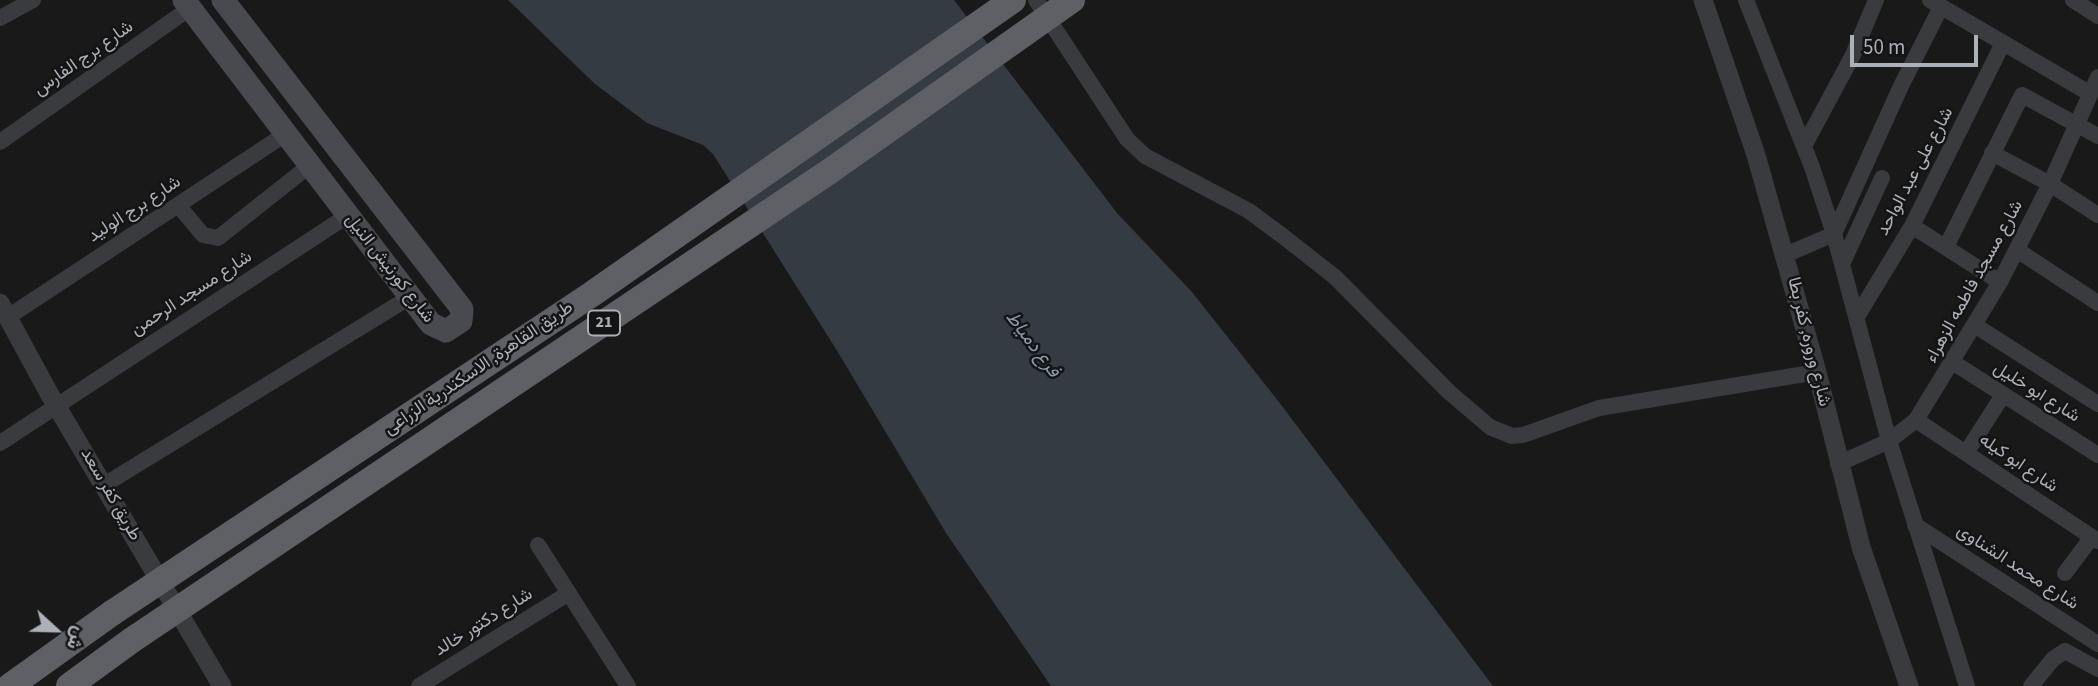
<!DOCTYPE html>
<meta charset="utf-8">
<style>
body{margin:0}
#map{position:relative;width:2098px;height:686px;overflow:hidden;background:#19191a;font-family:"Source Sans 3",Vazirmatn,sans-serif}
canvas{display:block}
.north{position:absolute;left:21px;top:595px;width:70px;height:70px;-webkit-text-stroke:5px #141415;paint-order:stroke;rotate:112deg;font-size:19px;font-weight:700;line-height:28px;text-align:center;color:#acb0b9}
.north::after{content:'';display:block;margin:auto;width:24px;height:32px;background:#acb0b9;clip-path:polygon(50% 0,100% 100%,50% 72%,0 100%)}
.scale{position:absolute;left:1850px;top:35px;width:128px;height:32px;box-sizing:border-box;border:4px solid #acb0b9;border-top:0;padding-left:9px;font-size:21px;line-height:24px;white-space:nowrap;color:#acb0b9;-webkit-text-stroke:5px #141415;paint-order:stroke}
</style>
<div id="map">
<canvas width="2098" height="686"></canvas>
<div class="north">ش</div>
<div class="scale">50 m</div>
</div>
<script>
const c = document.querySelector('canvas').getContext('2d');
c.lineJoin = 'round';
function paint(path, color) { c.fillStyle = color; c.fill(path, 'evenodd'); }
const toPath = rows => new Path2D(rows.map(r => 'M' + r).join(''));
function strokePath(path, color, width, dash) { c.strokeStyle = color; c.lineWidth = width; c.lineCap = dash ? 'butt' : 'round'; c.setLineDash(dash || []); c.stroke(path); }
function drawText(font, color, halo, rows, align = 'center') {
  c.font = font + ' "Source Sans 3",Vazirmatn,sans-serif'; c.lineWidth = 5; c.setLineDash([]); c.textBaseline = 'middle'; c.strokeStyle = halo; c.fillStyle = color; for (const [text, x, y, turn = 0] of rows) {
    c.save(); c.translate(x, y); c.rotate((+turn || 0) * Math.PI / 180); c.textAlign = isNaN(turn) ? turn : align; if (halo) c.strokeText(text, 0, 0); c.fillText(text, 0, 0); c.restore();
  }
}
const water = toPath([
 [508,0,954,0,1117,213,1192,292,1279,402,1493,686,1051,686,946,533,836,349,713,154,703,145,647,123,595,84]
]);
const minor = toPath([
 [1036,0,1127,139,1145,156,1249,211,1284,237,1335,277,1449,392,1490,427,1512,436,1523,435,1599,408,1817,372],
 [1746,0,1812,167,1834,234,1889,441,1967,686],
 [1930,0,2089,93],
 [2073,0,2098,16],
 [0,18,33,0],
 [0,142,190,8],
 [1804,146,1853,55,1876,0],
 [1992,153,2050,184,2098,215],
 [178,205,203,235,218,238,309,166],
 [1912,226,2000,282],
 [1946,247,2022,95,2098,136],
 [2017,250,2098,303],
 [1785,255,1834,234,1901,86,1941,7],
 [1843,262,1882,178],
 [1858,315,1912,226,2003,43],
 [8,317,284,135],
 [1976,326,2098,404],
 [1954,363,2098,455],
 [1916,420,2098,541],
 [0,443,347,216],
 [1966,453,2003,395],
 [1838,464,1889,441,1916,420,2000,282,2050,184,2098,77],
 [104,485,410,297],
 [1915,525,2098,644],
 [538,545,628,686],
 [2065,573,2092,537],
 [419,686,569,593],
 [2031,686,2053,659,2065,651,2098,669]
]);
const tertiary = toPath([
 [1703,0,1756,155,1817,372,1861,547,1909,686],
 [0,303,50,395,222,686]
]);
const secondary = toPath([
 [184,0,431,324,446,331,461,321,462,309,223,0]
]);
const trunk = toPath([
 [10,686,112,613],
 [69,686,132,640]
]);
const trunkBridge = toPath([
 [112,613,592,294,1013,0],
 [132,640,830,171,1072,0]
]);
const shields = [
 [604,323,32]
];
const shieldNames = [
 ["21",604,323]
];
const streetNames = [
 ["شارع برج الفارس",84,59,-35],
 ["شارع على عبد الواحد",1916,172,-62],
 ["شارع برج الوليد",135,210,-33],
 ["شارع كورنيش النيل",389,269,52],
 ["شارع مسجد فاطمه الزهراء",1975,282,-61],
 ["شارع مسجد الرحمن",192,294,-33],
 ["شارع وروره, كفر بطا",1808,342,76],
 ["طريق القاهرة, الاسكندرية الزراعى",479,369,-34],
 ["شارع ابو خليل",2036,393,32],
 ["شارع ابو كيله",2018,464,34],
 ["طريق كفر سعد",110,495,60],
 ["شارع محمد الشناوى",2017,568,33],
 ["شارع دكتور خالد",484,623,-32]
];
const waterNames = [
 ["فرع دمياط",1032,345,53]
];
paint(water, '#343b42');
strokePath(minor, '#3a3b3f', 16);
strokePath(tertiary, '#3a3b3f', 19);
strokePath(secondary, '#484a4f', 23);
strokePath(trunk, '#5e6066', 26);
strokePath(trunkBridge, '#5e6066', 26);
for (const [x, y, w] of shields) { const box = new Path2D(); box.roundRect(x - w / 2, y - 12.5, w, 25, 5); c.fillStyle = '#141415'; c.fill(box); strokePath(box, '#acb0b9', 2); }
drawText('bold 16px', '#acb0b9', null, shieldNames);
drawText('18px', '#acb0b9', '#141415', streetNames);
drawText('italic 19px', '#889caf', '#141415', waterNames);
</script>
